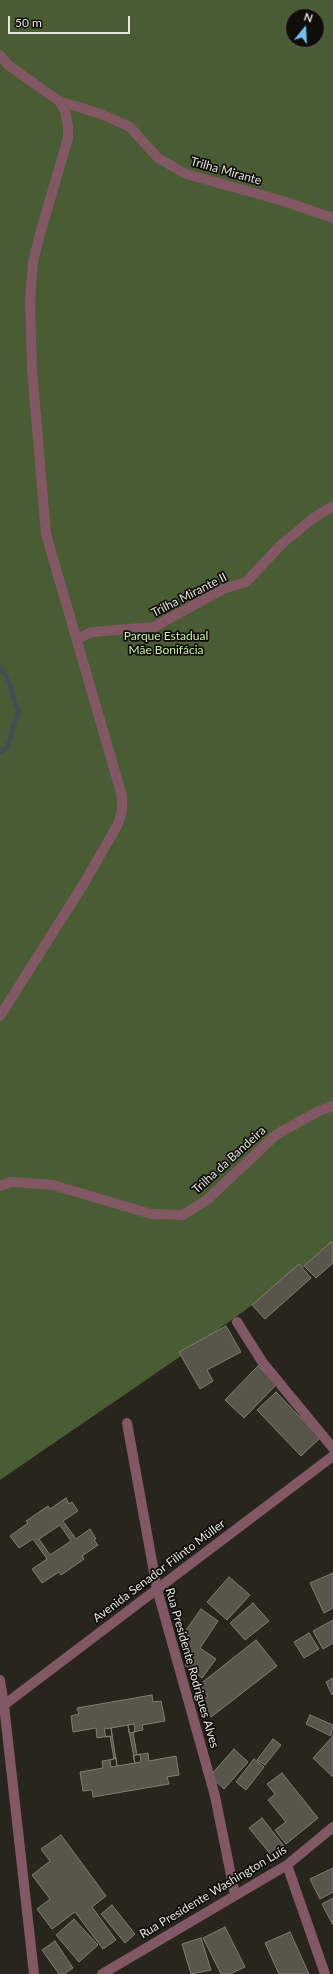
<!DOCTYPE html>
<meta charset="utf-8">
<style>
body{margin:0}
#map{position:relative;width:333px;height:1974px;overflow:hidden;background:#28251c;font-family:Lato,sans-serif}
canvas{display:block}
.north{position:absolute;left:285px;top:8px;width:40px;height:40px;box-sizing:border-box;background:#0f0e0a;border:1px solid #65645e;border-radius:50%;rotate:18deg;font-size:11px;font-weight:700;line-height:16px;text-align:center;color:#e5e4dd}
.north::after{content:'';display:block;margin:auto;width:14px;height:18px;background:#71c1f5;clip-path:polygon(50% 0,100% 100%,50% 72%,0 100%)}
.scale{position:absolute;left:8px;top:16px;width:122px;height:18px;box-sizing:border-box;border:2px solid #e5e4dd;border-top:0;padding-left:5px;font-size:12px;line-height:14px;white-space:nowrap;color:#e5e4dd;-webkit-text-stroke:3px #0f0e0a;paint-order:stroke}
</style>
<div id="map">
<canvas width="333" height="1974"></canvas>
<div class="north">N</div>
<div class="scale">50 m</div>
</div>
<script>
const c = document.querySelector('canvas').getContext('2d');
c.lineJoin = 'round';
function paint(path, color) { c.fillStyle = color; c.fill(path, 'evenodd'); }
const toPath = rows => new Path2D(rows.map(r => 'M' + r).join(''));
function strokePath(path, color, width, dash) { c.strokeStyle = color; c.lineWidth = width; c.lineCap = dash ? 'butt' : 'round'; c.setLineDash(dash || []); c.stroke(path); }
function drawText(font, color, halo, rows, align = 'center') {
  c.font = font + ' Lato,sans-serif'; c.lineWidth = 3.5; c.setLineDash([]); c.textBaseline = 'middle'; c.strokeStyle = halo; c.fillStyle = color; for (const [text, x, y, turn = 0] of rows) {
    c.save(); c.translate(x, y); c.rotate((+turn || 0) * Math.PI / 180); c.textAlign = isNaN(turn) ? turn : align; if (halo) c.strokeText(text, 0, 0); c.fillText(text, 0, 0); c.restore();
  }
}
const forest = toPath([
 [0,0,333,0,333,1246,200,1343,0,1480],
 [293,16,317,16,317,40,293,40]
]);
const stream = toPath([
 [0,667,7,677,18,711,7,748,0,752]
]);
const building = toPath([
 [331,1242,333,1244,333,1263,316,1278,304,1266,331,1242],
 [299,1264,311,1278,265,1319,252,1305,299,1264],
 [226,1326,241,1352,207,1370,213,1381,200,1389,179,1352,226,1326],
 [258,1366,277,1384,244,1418,225,1400,258,1366],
 [276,1392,320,1438,301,1456,257,1410,276,1392],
 [66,1498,69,1504,72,1502,78,1511,63,1521,76,1539,90,1529,96,1539,94,1540,98,1545,82,1556,84,1559,61,1575,59,1572,42,1583,32,1569,47,1559,33,1539,19,1548,10,1536,28,1523,26,1521,48,1506,50,1509,66,1498],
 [60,1525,71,1541,50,1555,39,1539,60,1525],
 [333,1573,333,1608,324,1613,310,1583,333,1573],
 [229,1577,250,1595,227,1620,207,1602,229,1577],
 [253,1603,269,1621,245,1640,230,1623,253,1603],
 [201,1609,218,1621,200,1648,216,1659,202,1678,185,1665,193,1653,183,1646,190,1637,184,1633,201,1609],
 [333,1620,333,1643,323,1649,313,1631,333,1620],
 [309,1633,319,1649,304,1658,294,1642,309,1633],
 [256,1640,277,1666,211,1717,200,1703,208,1696,199,1685,256,1640],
 [333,1678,333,1694,332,1695,326,1682,333,1678],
 [152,1695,153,1702,161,1701,165,1721,142,1725,143,1730,133,1732,137,1755,148,1753,149,1761,176,1756,179,1775,167,1777,169,1784,93,1797,92,1790,83,1791,80,1772,103,1768,102,1761,114,1759,110,1736,97,1738,96,1728,73,1732,71,1716,79,1714,77,1708,152,1695],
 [310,1715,333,1725,331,1736,306,1724,310,1715],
 [134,1724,135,1732,129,1733,128,1725,134,1724],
 [128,1725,135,1763,117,1766,111,1728,128,1725],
 [111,1728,112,1736,106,1737,104,1729,111,1728],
 [333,1736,333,1777,313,1758,333,1736],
 [273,1739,281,1745,265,1765,257,1760,273,1739],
 [234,1749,248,1762,224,1789,210,1776,234,1749],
 [140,1754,141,1762,135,1763,133,1756,140,1754],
 [116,1758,117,1766,111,1767,110,1760,116,1758],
 [254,1759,264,1767,246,1790,236,1782,254,1759],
 [282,1773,318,1818,286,1844,275,1830,286,1822,268,1800,275,1794,267,1784,282,1773],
 [262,1818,284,1846,272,1856,249,1828,262,1818],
 [61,1835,106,1896,92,1907,116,1940,103,1949,75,1912,52,1929,37,1909,50,1899,32,1875,50,1861,41,1849,61,1835],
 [333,1868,333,1892,320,1899,310,1879,333,1868],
 [333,1898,333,1925,322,1904,333,1898],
 [112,1905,135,1934,125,1943,101,1914,112,1905],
 [74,1919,98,1945,79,1962,56,1935,74,1919],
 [225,1927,245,1967,230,1974,221,1974,203,1938,225,1927],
 [290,1932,309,1974,279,1974,265,1943,290,1932],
 [201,1938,211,1970,191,1974,182,1944,201,1938],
 [55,1941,73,1968,64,1974,59,1974,42,1950,55,1941]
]);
const minor = toPath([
 [0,55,8,65,59,101,65,111,68,125,68,138,40,234,33,262,30,300,32,369,46,534,122,796,122,811,118,824,83,885,0,1016],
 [59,101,101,114,130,127,158,158,186,174,283,201,333,218],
 [77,639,92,632,154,627,223,589,246,582,282,544,312,519,333,506],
 [0,1186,11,1182,53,1185,151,1214,183,1215,208,1199,277,1134,319,1111,333,1106],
 [237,1322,263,1363,333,1448],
 [127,1423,157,1589,215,1796,235,1895],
 [0,1680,4,1705,34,1974],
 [287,1865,325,1974],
 [102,1974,287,1865,333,1827]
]);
const tertiary = toPath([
 [0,1708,333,1456]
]);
const streetNames = [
 ["Trilha Mirante",226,171,16],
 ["Trilha Mirante II",189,595,-27],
 ["Trilha da Bandeira",229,1160,-42],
 ["Avenida Senador Filinto Müller",159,1571,-37],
 ["Rua Presidente Rodrigues Alves",192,1668,74],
 ["Rua Presidente Washington Luís",213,1892,-31]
];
const parkNames = [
 ["Parque Estadual",166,636],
 ["Mãe Bonifácia",166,650]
];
paint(forest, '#495c33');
strokePath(stream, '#454d54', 5);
paint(building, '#58554a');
strokePath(building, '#817e72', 1);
strokePath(minor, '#815864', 10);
strokePath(tertiary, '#815864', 10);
drawText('12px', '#e5e4dd', '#0f0e0a', streetNames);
drawText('12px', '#cdeea9', '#0f0e0a', parkNames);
</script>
